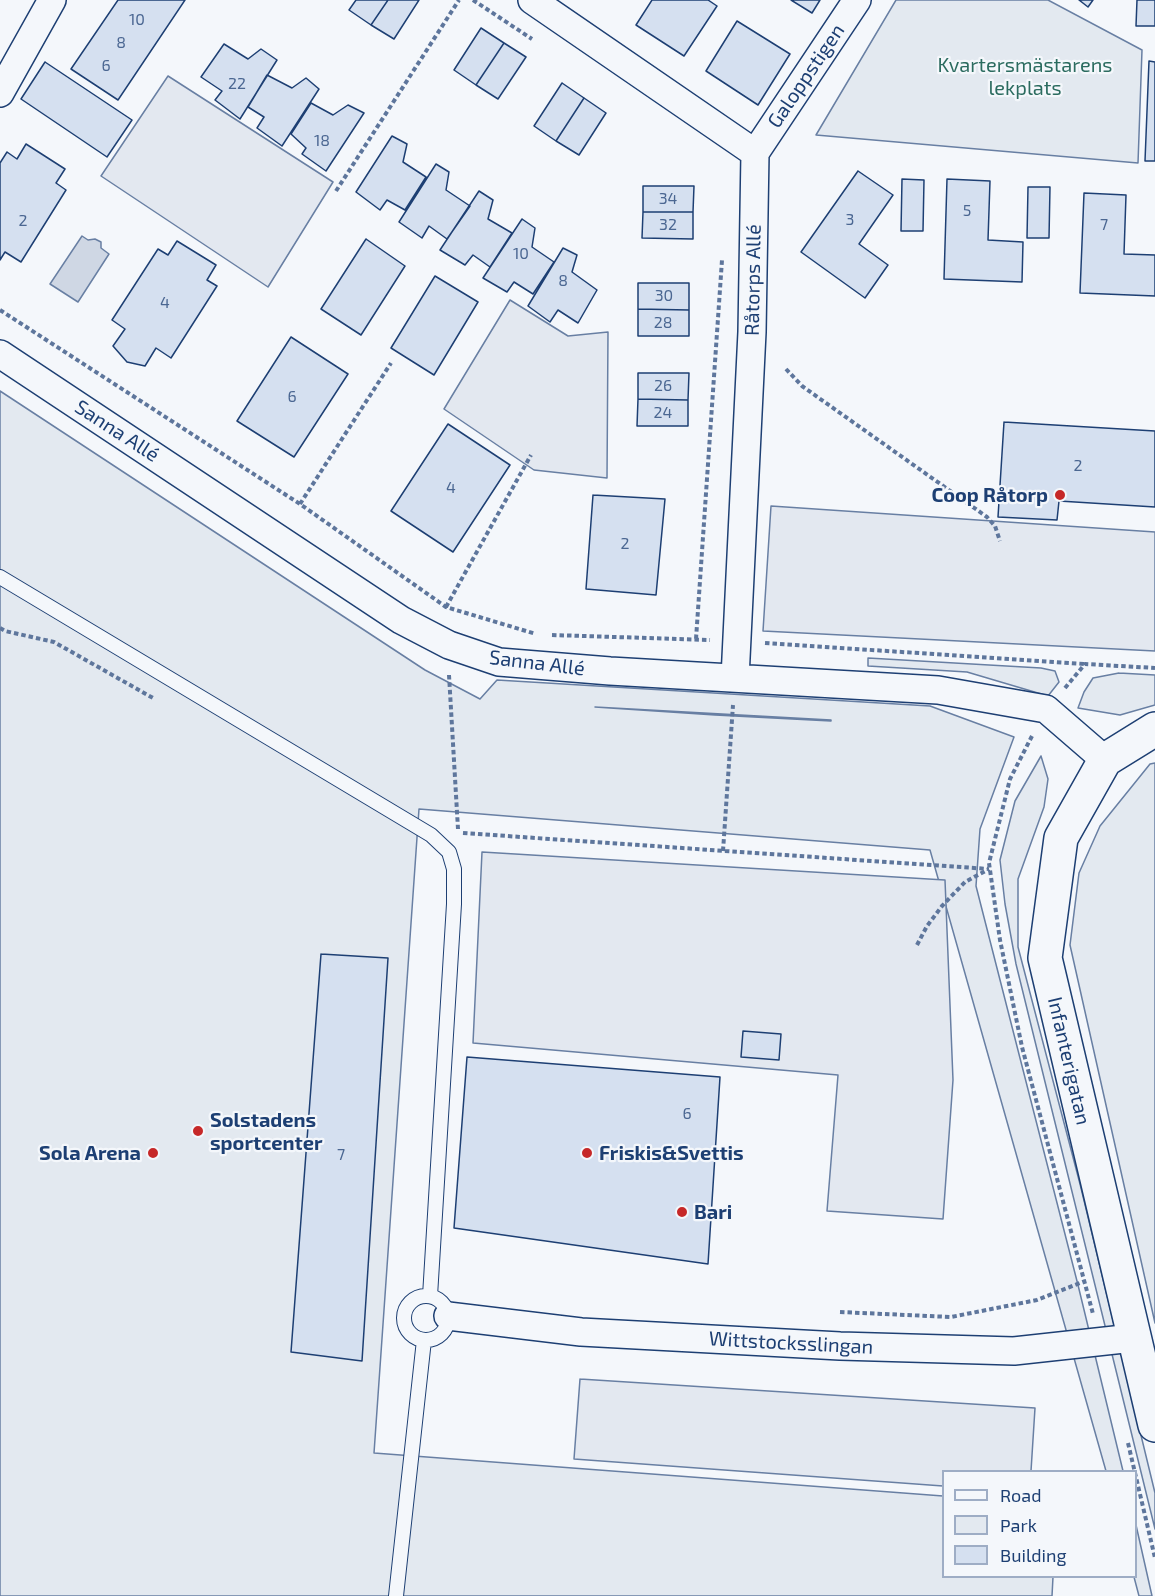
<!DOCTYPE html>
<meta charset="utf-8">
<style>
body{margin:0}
#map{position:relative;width:1155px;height:1596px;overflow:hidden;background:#f4f7fb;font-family:"Exo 2",sans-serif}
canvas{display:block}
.legend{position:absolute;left:942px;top:1470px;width:195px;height:108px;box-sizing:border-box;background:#f4f7fb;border:2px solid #9eadc5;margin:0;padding:8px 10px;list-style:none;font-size:18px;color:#1d3f73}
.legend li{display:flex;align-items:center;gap:12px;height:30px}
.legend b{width:30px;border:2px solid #9eadc5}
</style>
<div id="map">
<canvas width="1155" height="1596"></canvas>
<ul class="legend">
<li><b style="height:8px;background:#f4f7fb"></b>Road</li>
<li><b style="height:16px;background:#e3e9f0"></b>Park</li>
<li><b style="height:16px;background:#d5e0f0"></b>Building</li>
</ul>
</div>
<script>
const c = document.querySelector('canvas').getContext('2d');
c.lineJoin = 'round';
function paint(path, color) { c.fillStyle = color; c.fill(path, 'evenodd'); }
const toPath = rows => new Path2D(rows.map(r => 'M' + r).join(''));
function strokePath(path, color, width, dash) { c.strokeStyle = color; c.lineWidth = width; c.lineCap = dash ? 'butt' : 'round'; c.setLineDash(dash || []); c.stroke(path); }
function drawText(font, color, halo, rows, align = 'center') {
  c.font = font + ' "Exo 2",sans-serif'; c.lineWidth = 4.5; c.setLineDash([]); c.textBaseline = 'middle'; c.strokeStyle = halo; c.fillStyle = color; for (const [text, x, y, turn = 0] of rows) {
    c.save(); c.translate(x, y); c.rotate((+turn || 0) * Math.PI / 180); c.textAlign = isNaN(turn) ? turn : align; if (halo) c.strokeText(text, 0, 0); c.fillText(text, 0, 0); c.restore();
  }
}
const green = toPath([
 [896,0,1048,0,1142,50,1138,163,816,135,896,0],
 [0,391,425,670,480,699,497,680,930,706,1014,737,980,829,976,886,1078,1285,1123,1471,1106,1471,930,850,419,809,374,1453,943,1496,944,1576,1053,1577,1052,1596,0,1596,0,391],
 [595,707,831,720,831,721,715,715,595,707],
 [868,658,1041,668,1055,671,1059,682,1048,696,967,672,868,666,868,658],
 [1119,673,1155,675,1155,705,1120,715,1078,708,1084,692,1093,678,1119,673],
 [1041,756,1048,779,1044,807,1018,879,1018,947,1080,1184,1155,1493,1155,1529,1016,964,1005,904,1000,860,1015,801,1041,756],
 [1155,763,1155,1323,1070,945,1079,873,1100,826,1150,764,1155,763],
 [1136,1525,1152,1596,1139,1596,1134,1577,1136,1525]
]);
const parking = toPath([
 [168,76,333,182,268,287,101,176,168,76],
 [510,300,568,336,608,332,607,478,534,470,444,409,510,300],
 [771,506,1155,532,1155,651,763,631,771,506],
 [482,852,945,880,953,1080,943,1219,827,1211,838,1075,473,1043,482,852],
 [580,1379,1035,1408,1031,1471,944,1472,943,1486,574,1459,580,1379]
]);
const water = toPath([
 [82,236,88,240,95,239,101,242,101,248,109,254,78,302,50,284,82,236]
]);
const building = toPath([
 [118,0,185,0,118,100,71,69,118,0],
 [356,0,388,0,371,25,349,10,356,0],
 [388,0,419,0,394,39,371,25,388,0],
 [652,0,708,0,717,6,684,56,636,25,652,0],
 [791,0,820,0,812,13,791,0],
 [1079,0,1093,0,1088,7,1079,0],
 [1137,0,1155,0,1155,26,1136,26,1137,0],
 [737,21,790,54,758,105,706,71,737,21],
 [481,28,504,43,476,85,454,70,481,28],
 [504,43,526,57,498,99,476,85,504,43],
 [224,44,248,59,261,49,277,60,240,119,215,100,222,91,201,77,224,44],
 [1149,61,1155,62,1155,161,1145,161,1149,61],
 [45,62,132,120,107,157,21,99,45,62],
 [267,75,292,88,306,78,319,89,282,146,257,128,264,117,248,107,267,75],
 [562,83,584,98,556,141,534,126,562,83],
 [584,98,606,113,579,155,556,141,584,98],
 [311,103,333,115,348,105,364,113,326,171,302,154,306,148,291,134,311,103],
 [392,136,407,144,403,162,426,177,405,210,387,200,380,210,356,192,392,136],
 [26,144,65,169,56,183,66,190,21,262,5,252,0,260,0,163,7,152,17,159,26,144],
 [436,164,449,172,446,190,470,206,447,239,429,226,422,238,399,222,436,164],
 [858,171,893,195,859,244,888,265,865,298,801,252,858,171],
 [902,179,924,180,923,231,901,231,902,179],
 [947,179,990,181,988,240,1023,242,1022,282,944,279,947,179],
 [643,186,694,186,693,212,643,212,643,186],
 [1028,187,1050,187,1049,238,1027,238,1028,187],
 [479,191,493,200,488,219,512,233,490,267,473,255,465,265,440,250,479,191],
 [1084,193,1126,195,1124,254,1155,255,1155,296,1080,293,1084,193],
 [643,212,693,212,693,239,642,238,643,212],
 [522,219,535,228,532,247,554,262,533,294,514,282,507,292,483,278,522,219],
 [366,239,405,266,361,335,321,309,366,239],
 [177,241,216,265,207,280,217,286,171,358,156,348,145,366,127,362,113,346,125,329,112,320,158,249,168,255,177,241],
 [563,248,577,255,572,272,597,290,578,323,558,310,550,322,528,306,563,248],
 [435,276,478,302,434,375,391,348,435,276],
 [638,283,689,283,689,310,638,309,638,283],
 [638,309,689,310,689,336,638,336,638,309],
 [291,337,348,374,294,457,237,421,291,337],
 [638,373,689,373,688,400,638,399,638,373],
 [638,399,688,400,688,426,637,426,638,399],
 [1004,422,1155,431,1155,507,1059,501,1057,520,998,517,1004,422],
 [448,424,510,465,453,552,391,511,448,424],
 [593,495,665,499,656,595,586,589,593,495],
 [321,954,388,958,362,1361,291,1352,321,954],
 [743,1031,781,1034,779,1060,741,1057,743,1031],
 [467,1057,720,1077,708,1264,454,1228,467,1057]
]);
const path = toPath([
 [473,0,532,39],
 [336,191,459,0],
 [0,310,300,504,446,607,536,634],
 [786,369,802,386,987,517,995,526,1000,541],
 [300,504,391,363],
 [446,607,531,455],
 [0,628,5,631,54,642,153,698],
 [552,635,710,640],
 [696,639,722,260],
 [765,643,1085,664],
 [449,675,458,829],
 [1065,688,1085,664,1155,668],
 [1032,736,1010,779,989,863,1000,940,1022,1047,1093,1314],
 [463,833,989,869],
 [723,851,733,705],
 [917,945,927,926,942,906,965,882,989,869],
 [840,1312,951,1317,1037,1300,1085,1281],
 [1128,1443,1155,1558]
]);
const lane = toPath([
 [0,577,431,835,449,852,454,869,454,904,430,1296],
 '404 1318a22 22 0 1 1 44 0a22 22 0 1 1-44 0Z',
 [396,1596,424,1340]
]);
const street = toPath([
 [532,0,755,153,752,332,735,678],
 [0,93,52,0],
 [755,153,857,0],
 [0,354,401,620,449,645,499,662,610,671,938,690,1046,709,1105,760],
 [448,1316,581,1332,840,1346,1014,1351,1133,1338]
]);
const secondary = toPath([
 [1155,729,1105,760,1061,838,1045,958,1155,1425]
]);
const markers = [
 [1060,495,6,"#c62828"],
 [198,1131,6,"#c62828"],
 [153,1153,6,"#c62828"],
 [587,1153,6,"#c62828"],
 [682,1212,6,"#c62828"]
];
const numberNames = [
 ["10",137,20],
 ["8",121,43],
 ["6",106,66],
 ["22",237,84],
 ["18",322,141],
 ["34",668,199],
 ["5",967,211],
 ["3",850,220],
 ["2",23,221],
 ["32",668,225],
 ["7",1104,225],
 ["10",521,254],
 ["8",563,281],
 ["30",664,296],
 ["4",165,303],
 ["28",663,323],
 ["26",663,386],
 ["6",292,397],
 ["24",663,413],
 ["2",1078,466],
 ["4",451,488],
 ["2",625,544],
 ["6",687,1114],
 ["7",341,1155]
];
const parkNames = [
 ["Kvartersmästarens",1025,65],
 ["lekplats",1025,88]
];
const streetNames = [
 ["Galoppstigen",806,76,-56],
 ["Råtorps Allé",753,280,-89],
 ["Sanna Allé",117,431,33],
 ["Sanna Allé",537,663,7],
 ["Infanterigatan",1069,1061,77],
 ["Wittstocksslingan",791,1343,3]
];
const poiNames = [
 ["Coop Råtorp",1048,495,"right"],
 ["Solstadens",210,1120],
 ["sportcenter",210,1143],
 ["Sola Arena",141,1153,"right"],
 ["Friskis&Svettis",599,1153],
 ["Bari",694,1212]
];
paint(green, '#e3e9f0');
strokePath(green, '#687fa3', 1.5);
paint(parking, '#e3e8f0');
strokePath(parking, '#687fa3', 1.5);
paint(water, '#cfd7e4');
strokePath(water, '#687fa3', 1.5);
paint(building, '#d5e0f0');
strokePath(building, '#1d3f73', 1.5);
strokePath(lane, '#1d3f73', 16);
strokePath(street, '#1d3f73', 30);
strokePath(secondary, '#1d3f73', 36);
strokePath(path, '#5e769c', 4, [4.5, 3]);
strokePath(lane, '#f4f7fb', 14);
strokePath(street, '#f4f7fb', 27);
strokePath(secondary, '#f4f7fb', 33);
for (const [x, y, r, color] of markers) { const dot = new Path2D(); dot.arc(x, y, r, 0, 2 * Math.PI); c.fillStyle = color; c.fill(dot); strokePath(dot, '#f4f7fb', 2); }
drawText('16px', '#4b6792', null, numberNames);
drawText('20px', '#2c6c60', '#f4f7fb', parkNames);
drawText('20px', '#1d3f73', '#f4f7fb', streetNames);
drawText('bold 20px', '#1d3f73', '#f4f7fb', poiNames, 'left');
</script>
